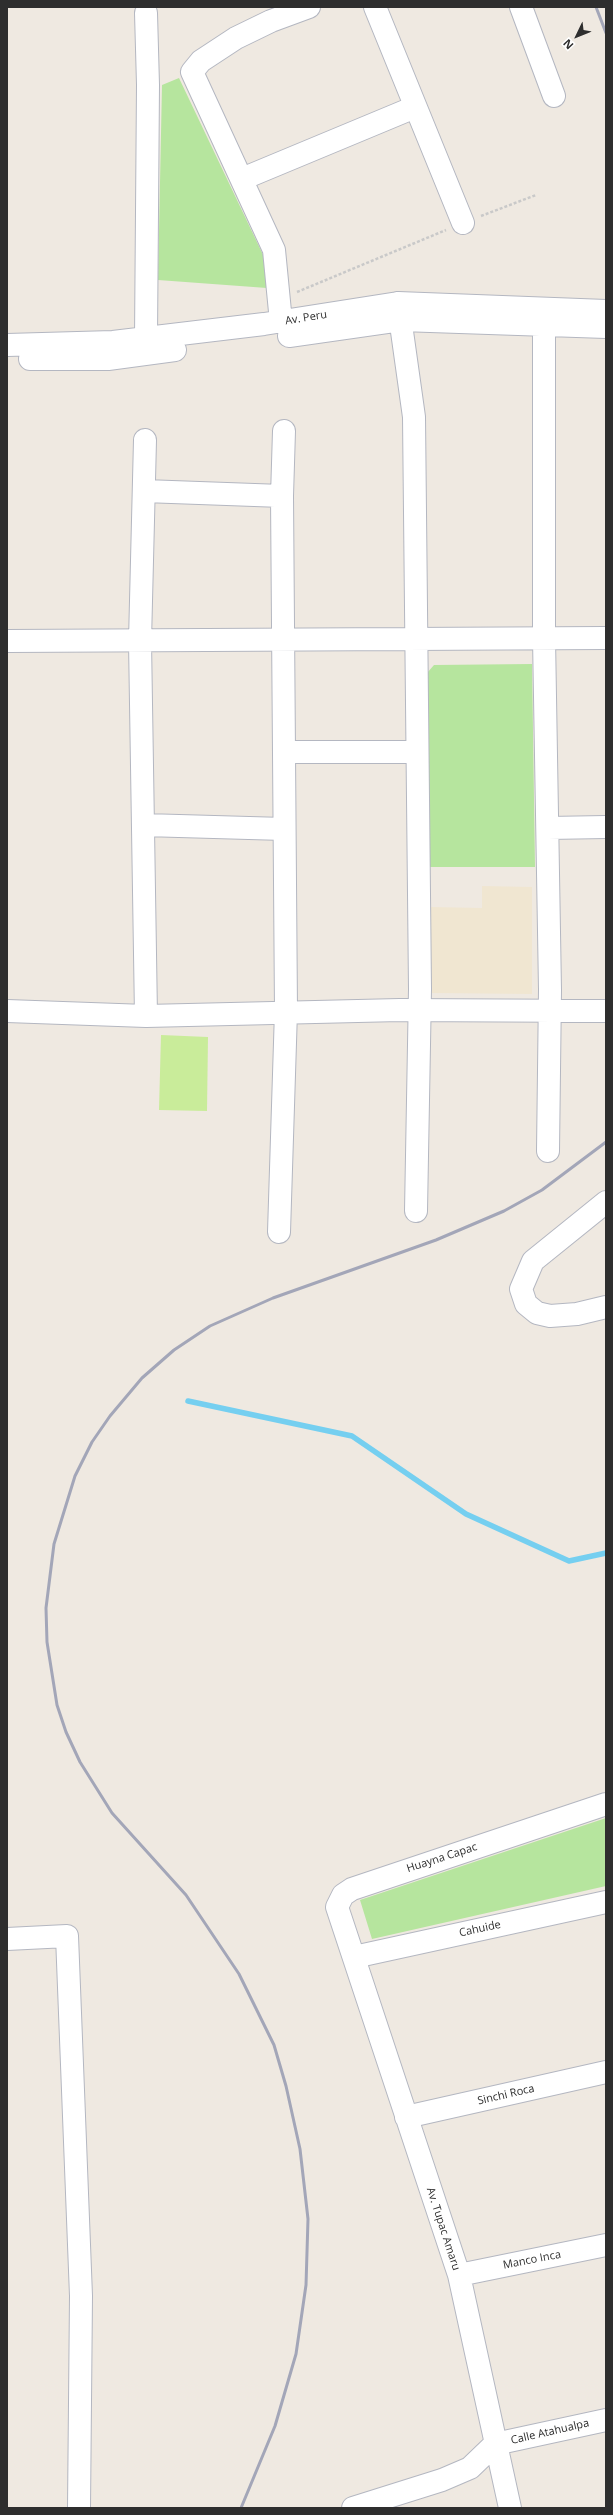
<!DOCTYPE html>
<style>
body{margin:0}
#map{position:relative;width:613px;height:2515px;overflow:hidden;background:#efe9e1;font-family:"Open Sans",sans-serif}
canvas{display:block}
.frame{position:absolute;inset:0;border:8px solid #2e2e2e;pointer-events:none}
.north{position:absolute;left:557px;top:16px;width:40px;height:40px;-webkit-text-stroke:3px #fff;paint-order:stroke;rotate:227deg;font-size:11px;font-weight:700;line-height:16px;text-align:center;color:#2e2e2e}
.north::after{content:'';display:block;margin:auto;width:14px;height:18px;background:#2e2e2e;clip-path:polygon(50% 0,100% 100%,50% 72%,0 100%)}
</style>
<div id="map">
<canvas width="613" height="2515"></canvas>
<div class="frame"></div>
<div class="north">N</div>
</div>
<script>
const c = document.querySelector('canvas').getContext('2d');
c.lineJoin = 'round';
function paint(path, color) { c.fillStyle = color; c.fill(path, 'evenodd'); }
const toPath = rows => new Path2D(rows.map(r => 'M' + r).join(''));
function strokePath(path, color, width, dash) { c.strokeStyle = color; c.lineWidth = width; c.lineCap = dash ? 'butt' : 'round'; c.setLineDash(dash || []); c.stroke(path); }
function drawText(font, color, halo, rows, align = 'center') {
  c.font = font + ' "Open Sans",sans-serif'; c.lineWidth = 4; c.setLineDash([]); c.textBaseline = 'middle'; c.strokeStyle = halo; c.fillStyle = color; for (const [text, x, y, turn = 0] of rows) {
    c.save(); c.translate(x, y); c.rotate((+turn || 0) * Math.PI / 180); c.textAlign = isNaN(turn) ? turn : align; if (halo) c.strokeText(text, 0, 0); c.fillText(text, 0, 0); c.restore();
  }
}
const education = toPath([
 [482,886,532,887,532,994,429,993,429,907,482,908]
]);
const green = toPath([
 [179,78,266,261,267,288,158,280,162,85],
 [532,664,535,867,430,867,427,673,434,665],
 [606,1818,606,1886,372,1939,360,1900]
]);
const pitch = toPath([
 [161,1035,208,1037,207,1111,159,1110]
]);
const stream = toPath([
 [188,1401,352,1436,466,1514,569,1561,606,1553]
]);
const path = toPath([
 [481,216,536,195],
 [297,292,446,230]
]);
const minor = toPath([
 [375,7,463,223],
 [521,7,554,96],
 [146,13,148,85,146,338],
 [242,179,415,107],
 [398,303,414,417,420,989,416,1211],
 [544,309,544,638,550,990,548,1151],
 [281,322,274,250,192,72,201,61,236,38,271,21,309,7],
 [289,336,401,320,606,327],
 [7,345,113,342,264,324,398,303,606,311],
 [30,359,108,359,175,350],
 [145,440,140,641,146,1016],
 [144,491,282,496],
 [7,641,606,638],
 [284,752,417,752],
 [144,825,284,829],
 [548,828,606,827],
 [7,1011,146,1016,400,1010,606,1011],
 [606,1202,533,1261,521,1289,526,1304,537,1313,550,1316,577,1314,606,1307],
 [279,1232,286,1011,282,496,284,431],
 [7,1939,67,1936,81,2296,79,2508],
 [354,1957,606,1902],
 [406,2117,606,2072],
 [459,2275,606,2245],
 [353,2508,442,2480,470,2468,495,2444,606,2420],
 [510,2508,459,2275,337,1907,343,1895,352,1889,606,1804]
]);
const rail = toPath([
 [596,7,606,33],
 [241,2508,275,2426,296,2354,306,2285,308,2219,300,2149,286,2086,274,2045,239,1974,186,1895,112,1813,80,1762,66,1732,57,1705,47,1642,46,1608,54,1544,75,1476,92,1442,110,1416,142,1378,174,1350,210,1326,273,1298,436,1240,504,1211,542,1190,606,1142]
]);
const streetNames = [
 ["Av. Peru",306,318,-9],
 ["Huayna Capac",442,1858,-18],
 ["Cahuide",480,1929,-12],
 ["Sinchi Roca",506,2095,-13],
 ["Av. Tupac Amaru",443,2229,72],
 ["Manco Inca",532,2260,-11],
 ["Calle Atahualpa",550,2432,-13]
];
paint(education, '#f0e6d1');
paint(green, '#b6e59e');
paint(pitch, '#c9ec9a');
strokePath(stream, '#75cff0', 5.5);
strokePath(minor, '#b4b7c1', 24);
strokePath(path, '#c9c9c9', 2.5, [3, 2]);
strokePath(minor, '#fff', 22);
strokePath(rail, '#a3a6b8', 3);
drawText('11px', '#2e2e2e', '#fff', streetNames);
</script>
